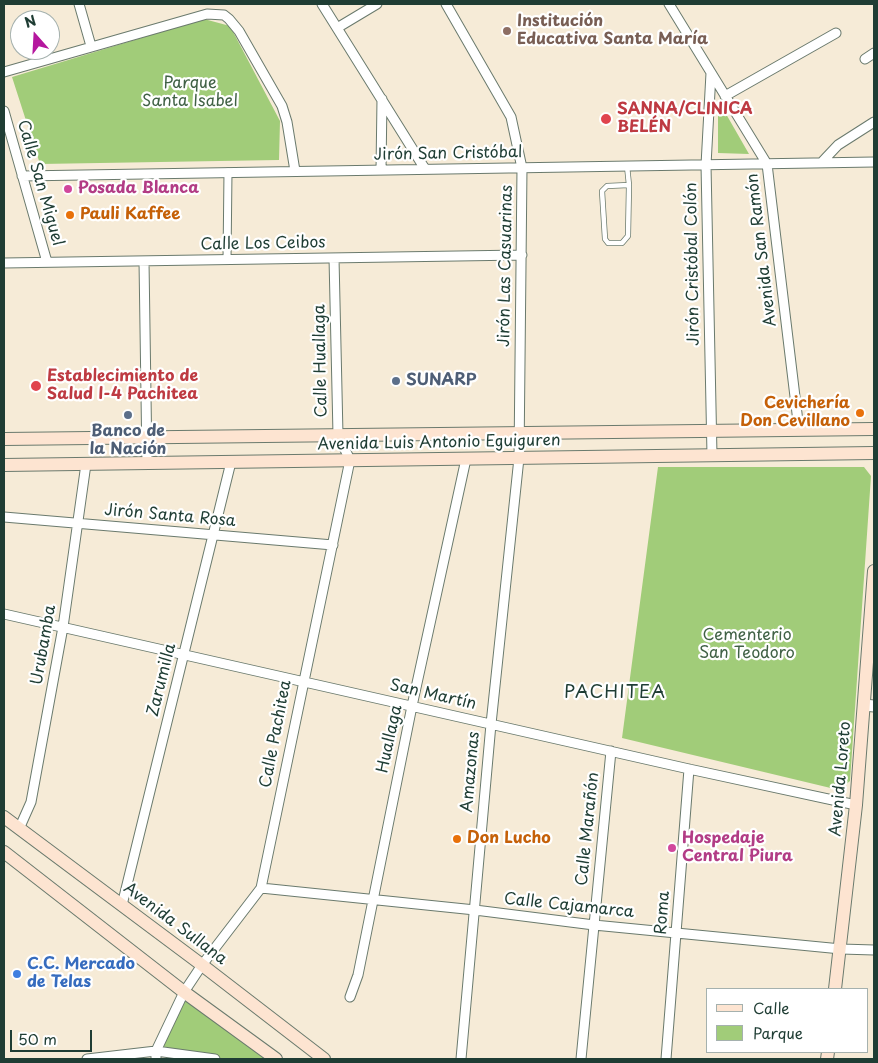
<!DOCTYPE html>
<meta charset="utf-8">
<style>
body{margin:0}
#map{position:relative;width:878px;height:1063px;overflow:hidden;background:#f6ebd7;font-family:"Playpen Sans",sans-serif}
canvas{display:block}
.frame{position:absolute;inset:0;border:5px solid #1f3d34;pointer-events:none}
.legend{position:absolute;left:706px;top:988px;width:162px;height:65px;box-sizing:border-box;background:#fff;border:1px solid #a5b1ae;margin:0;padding:6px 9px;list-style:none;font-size:15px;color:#1f3d34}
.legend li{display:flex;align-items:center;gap:10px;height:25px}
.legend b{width:25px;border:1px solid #a5b1ae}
.north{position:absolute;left:10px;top:10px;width:50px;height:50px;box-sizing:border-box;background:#fff;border:1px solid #a5b1ae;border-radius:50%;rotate:341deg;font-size:14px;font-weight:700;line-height:20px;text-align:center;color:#1f3d34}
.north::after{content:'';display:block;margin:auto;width:18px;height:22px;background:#b5179e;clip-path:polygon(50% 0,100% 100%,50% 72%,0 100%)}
.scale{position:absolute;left:10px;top:1030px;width:82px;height:22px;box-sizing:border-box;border:2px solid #1f3d34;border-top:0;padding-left:6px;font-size:15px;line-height:18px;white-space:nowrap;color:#1f3d34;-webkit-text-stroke:4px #fff;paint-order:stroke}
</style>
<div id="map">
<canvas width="878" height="1063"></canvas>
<div class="frame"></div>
<ul class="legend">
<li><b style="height:6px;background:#fde4d1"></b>Calle</li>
<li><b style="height:14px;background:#a1cc79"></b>Parque</li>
</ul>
<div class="north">N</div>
<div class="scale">50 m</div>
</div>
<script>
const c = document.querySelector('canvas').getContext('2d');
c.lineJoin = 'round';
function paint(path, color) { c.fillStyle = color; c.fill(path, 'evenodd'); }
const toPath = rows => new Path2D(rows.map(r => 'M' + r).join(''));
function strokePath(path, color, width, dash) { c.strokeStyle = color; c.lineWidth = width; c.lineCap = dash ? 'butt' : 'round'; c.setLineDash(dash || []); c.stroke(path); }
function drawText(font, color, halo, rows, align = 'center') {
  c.font = font + ' "Playpen Sans",sans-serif'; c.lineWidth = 4.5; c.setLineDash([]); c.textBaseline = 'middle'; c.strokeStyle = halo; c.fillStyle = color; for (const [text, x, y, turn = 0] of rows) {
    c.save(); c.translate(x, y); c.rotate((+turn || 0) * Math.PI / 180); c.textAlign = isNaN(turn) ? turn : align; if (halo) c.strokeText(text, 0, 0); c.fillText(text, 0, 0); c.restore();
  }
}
const green = toPath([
 [204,19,230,26,280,121,279,160,40,164,12,77],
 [718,100,749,154,718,153],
 [658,467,864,467,871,476,850,781,839,790,622,738],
 [184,992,276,1059,215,1059,156,1051]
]);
const service = toPath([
 [627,166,629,185,628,236,622,243,608,243,605,239,602,191,607,186,629,185]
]);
const pedestrian = toPath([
 [227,260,228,172]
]);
const minor = toPath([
 [79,4,91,46],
 [322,4,425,169],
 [446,4,511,117,522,168,519,458,491,724,461,1059],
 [669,4,767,164,799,430],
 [337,28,377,4],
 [865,59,874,53],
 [4,72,207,14,224,15,229,19,239,31,282,106,287,122,295,171],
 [711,73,706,165,712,455],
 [725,96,836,33],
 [4,111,47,262],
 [821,163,838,145,874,122],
 [381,170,382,99],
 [22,176,874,162],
 [144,261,147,463],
 [4,263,522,255],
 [4,517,333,545],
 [4,614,689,769,856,805],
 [19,829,31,802,63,627,86,464],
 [261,888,475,910,594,925,841,949,874,950],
 [122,905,231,462],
 [350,997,358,975,412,706,466,459],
 [87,1059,156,1051,215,1059],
 [156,1059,156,1051,184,992,202,965,261,888,350,460,338,435,334,258],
 [581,1059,611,751],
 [666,1059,689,769]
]);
const tertiary = toPath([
 [864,705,874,706]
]);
const secondary = toPath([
 [4,439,874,429],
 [4,465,874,453],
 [4,817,202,965,324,1059],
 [4,852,184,992,276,1059],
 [835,989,856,805,874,571],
 [827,1059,828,1052]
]);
const markers = [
 [507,31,5,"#8d6e63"],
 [606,119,6,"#e0444e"],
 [68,189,5,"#d1479c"],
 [70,215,5,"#e8710a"],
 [396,381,5,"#5c6f8a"],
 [36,386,6,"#e0444e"],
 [860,413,5,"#e8710a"],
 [128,415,5,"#5c6f8a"],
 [457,839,5,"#e8710a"],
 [672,848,5,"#d1479c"],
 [17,974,5,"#3f7fe0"]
];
const educationNames = [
 ["Institución",517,22],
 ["Educativa Santa María",517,40]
];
const parkNames = [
 ["Parque",190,84],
 ["Santa Isabel",190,102],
 ["Cementerio",747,636],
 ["San Teodoro",747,654]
];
const healthNames = [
 ["SANNA/CLINICA",617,110],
 ["BELÉN",617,128],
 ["Establecimiento de",47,377],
 ["Salud I-4 Pachitea",47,395]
];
const streetNames = [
 ["Jirón San Cristóbal",448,154,-1],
 ["Calle San Miguel",40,183,74],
 ["Calle Los Ceibos",263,244,-1],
 ["Avenida San Ramón",762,250,-97],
 ["Jirón Cristóbal Colón",693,264,-91],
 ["Jirón Las Casuarinas",506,266,-89],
 ["Calle Huallaga",321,361,-91],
 ["Avenida Luis Antonio Eguiguren",439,443,-1],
 ["Jirón Santa Rosa",170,516,5],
 ["Urubamba",44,645,-80],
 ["Zarumilla",162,680,-76],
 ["San Martín",433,695,13],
 ["Calle Pachitea",276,734,-79],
 ["Huallaga",390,739,-78],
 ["Amazonas",471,772,-85],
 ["Avenida Loreto",841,779,-85],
 ["Calle Marañón",588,829,-84],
 ["Calle Cajamarca",569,906,6],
 ["Roma",663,913,-86],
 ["Avenida Sullana",175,924,37]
];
const hotelNames = [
 ["Posada Blanca",78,189],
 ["Hospedaje",682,839],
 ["Central Piura",682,857]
];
const foodNames = [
 ["Pauli Kaffee",80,215],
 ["Cevichería",850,404,"right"],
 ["Don Cevillano",850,422,"right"],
 ["Don Lucho",467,839]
];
const serviceNames = [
 ["SUNARP",406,381],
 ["Banco de",128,432,"center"],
 ["la Nación",128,450,"center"]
];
const shopNames = [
 ["C.C. Mercado",27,965],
 ["de Telas",27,983]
];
const neighbourhoodNames = [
 ["PACHITEA",615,693]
];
paint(green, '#a1cc79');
strokePath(service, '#6a7a6d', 6);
strokePath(pedestrian, '#6a7a6d', 9);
strokePath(minor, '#6a7a6d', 11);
strokePath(tertiary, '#6a7a6d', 13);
strokePath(secondary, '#6a7a6d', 14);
strokePath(service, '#fff', 4.5);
strokePath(pedestrian, '#fff', 7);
strokePath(minor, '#fff', 9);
strokePath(tertiary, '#fff', 11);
strokePath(secondary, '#fde4d1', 12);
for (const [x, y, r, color] of markers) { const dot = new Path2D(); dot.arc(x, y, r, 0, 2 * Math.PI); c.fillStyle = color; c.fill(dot); strokePath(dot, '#fff', 2); }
drawText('bold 16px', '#785e54', '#fff', educationNames, 'left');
drawText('16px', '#406145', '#fff', parkNames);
drawText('bold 16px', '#be3a42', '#fff', healthNames, 'left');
drawText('16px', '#1f3d34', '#fff', streetNames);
drawText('bold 16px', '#b23c85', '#fff', hotelNames, 'left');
drawText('bold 16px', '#c56008', '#fff', foodNames, 'left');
drawText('bold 16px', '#4e5e75', '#fff', serviceNames, 'left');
drawText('bold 16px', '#366cbe', '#fff', shopNames, 'left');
c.letterSpacing = '1px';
drawText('18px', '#1f3d34', '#fff', neighbourhoodNames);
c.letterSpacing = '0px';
</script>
